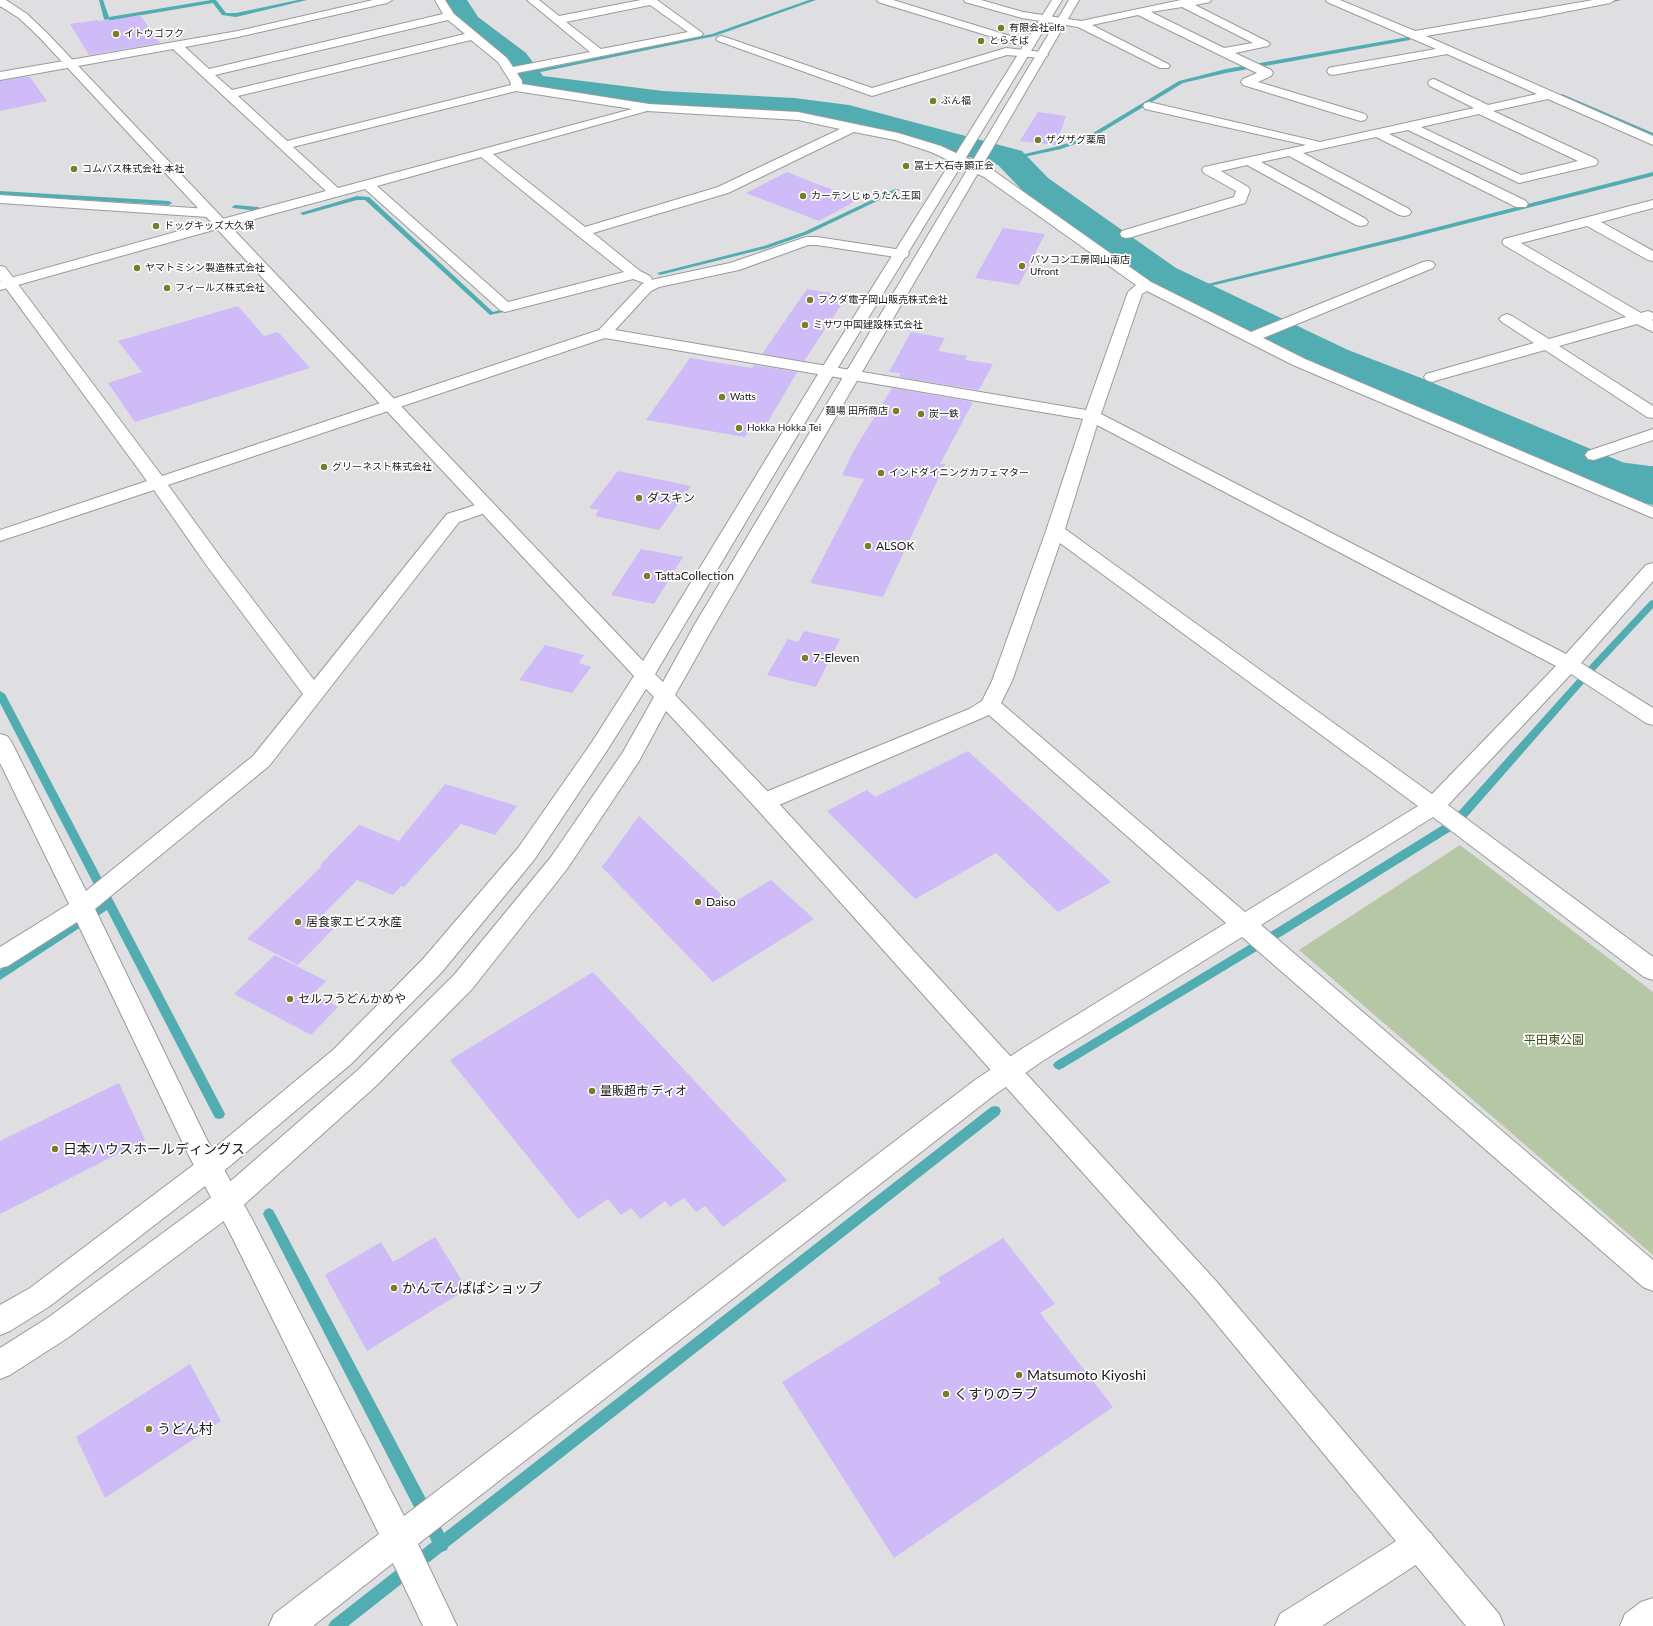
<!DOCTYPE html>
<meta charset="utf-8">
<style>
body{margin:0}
canvas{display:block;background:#dfdee1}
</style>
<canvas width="1653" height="1626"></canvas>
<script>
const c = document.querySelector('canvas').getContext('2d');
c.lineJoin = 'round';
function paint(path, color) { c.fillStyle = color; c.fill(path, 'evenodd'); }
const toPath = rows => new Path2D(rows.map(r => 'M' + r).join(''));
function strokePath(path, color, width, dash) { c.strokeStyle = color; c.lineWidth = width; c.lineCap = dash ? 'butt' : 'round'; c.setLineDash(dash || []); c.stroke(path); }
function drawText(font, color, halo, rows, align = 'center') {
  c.font = font + ' Lato,"Noto Sans JP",sans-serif'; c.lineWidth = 3.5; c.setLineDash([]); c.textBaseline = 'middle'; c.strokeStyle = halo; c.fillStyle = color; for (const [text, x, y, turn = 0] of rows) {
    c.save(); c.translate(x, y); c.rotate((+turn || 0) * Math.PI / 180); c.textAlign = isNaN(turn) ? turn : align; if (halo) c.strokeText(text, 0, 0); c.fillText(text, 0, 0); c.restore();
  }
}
const green = toPath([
 [1460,845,1653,992,1653,1255,1299,950]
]);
const water = toPath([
 [1596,459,1650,466,1653,466,1653,503,1581,472]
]);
const stream = toPath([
 [99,0,103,0,109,17,211,0,216,0,226,13,236,13,298,0,307,0,236,17,222,15,213,3,107,21,104,19,99,0],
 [809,0,816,0,715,36,526,75,523,73,712,34,809,0],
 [1612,0,1621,0,1601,5,1599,4,1612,0],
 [1408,37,1410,38,1410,40,1226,73,1183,83,1092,138,1061,149,1010,160,1007,158,1059,146,1088,136,1179,81,1226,69,1408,37],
 [1562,94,1653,133,1653,137,1560,97,1559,96,1562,94],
 [1653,172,1653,176,1402,240,1190,291,1187,289,1399,237,1653,172],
 [895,189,900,190,808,234,768,248,660,275,657,273,764,246,804,232,895,189],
 [0,191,169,201,172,203,169,205,0,195,0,191],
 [357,196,369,197,493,312,515,306,517,307,517,309,490,315,365,200,357,200,303,215,300,213,357,196],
 [235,205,258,207,261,209,258,211,233,208,232,207,235,205],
 [1653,600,1653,608,1598,667,1459,826,1285,934,1063,1068,1059,1070,1055,1068,1053,1065,1055,1062,1277,928,1451,820,1592,663,1650,601,1653,600],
 [0,691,5,694,223,1110,225,1114,223,1118,219,1119,215,1118,107,910,0,980,0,970,103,902,0,703,0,691],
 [995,1106,999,1107,1001,1111,999,1115,448,1547,447,1550,442,1552,348,1626,328,1626,331,1621,432,1542,265,1218,263,1214,265,1210,269,1208,273,1210,444,1533,991,1107,995,1106]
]);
const river = toPath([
 [439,0,467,0,478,17,526,53,543,76,663,91,794,98,849,105,1022,151,1048,178,1176,268,1348,350,1421,378,1653,475,1653,505,1637,501,1391,396,1320,368,1150,284,1024,192,998,165,847,124,794,118,663,111,522,91,504,65,457,29,439,0]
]);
const building = toPath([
 [140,15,160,43,89,55,70,24,98,20,98,21,109,19,109,21],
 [24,77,30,77,47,101,0,111,0,81],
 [1038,112,1066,116,1056,145,1020,141],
 [787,172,817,184,859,199,819,221,746,193],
 [1003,228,1045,234,1019,285,975,278],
 [807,289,847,296,804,361,762,354],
 [238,306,264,336,278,332,310,368,135,422,108,383,142,372,118,341],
 [911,332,945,338,938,351,967,356,965,360,993,364,979,390,899,377,900,373,889,372],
 [690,358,752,368,754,365,797,372,766,425,755,423,745,437,646,420],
 [892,388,973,402,940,464,945,464,883,597,810,583,864,479,842,475,853,452],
 [618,471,691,486,659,530,595,516,599,510,589,508],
 [641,549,683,557,654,604,611,595],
 [804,631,840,639,816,687,767,675,788,639,798,642],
 [545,645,584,655,579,663,591,667,572,693,519,680],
 [968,751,1111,882,1058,912,996,853,915,899,827,811,867,790,875,797],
 [445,784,517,806,495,835,461,824,404,887,401,886,393,895,357,880,320,918,336,926,298,965,247,939,322,866,320,865,359,825,399,841],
 [639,816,731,904,771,880,814,919,713,982,602,867],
 [275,955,326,981,313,994,338,1007,311,1035,234,994],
 [593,972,787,1180,723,1227,705,1206,696,1212,684,1198,670,1207,665,1201,641,1219,631,1208,621,1215,608,1199,578,1219,450,1060],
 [119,1083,145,1140,0,1214,0,1141],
 [435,1237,467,1289,367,1351,325,1275,381,1242,393,1262],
 [1003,1238,1055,1304,1040,1313,1113,1407,894,1558,782,1382,941,1283,938,1278],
 [190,1364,221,1421,105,1498,76,1437]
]);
const minor = toPath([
 [373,0,392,0,387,3,238,37,185,47,209,69,443,14,435,0,445,0,454,14,507,58,513,67,590,52,527,0,539,0,559,16,641,0,657,0,701,32,703,34,701,36,517,73,522,81,522,84,649,104,798,112,898,133,941,146,994,171,1151,282,1251,332,1423,262,1428,261,1433,262,1435,265,1433,268,1263,338,1305,359,1653,507,1653,518,1293,365,1147,291,1142,294,1101,414,1566,654,1646,565,1653,563,1653,581,1581,663,1653,708,1653,725,1646,723,1571,674,1448,805,1653,957,1653,980,1644,977,1433,817,1261,925,1653,1260,1653,1291,1643,1287,1242,937,1041,1062,993,1096,418,1544,457,1626,423,1626,393,1563,313,1626,269,1626,274,1614,379,1534,232,1237,188,1154,77,922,8,966,0,968,0,947,69,904,0,763,0,734,7,736,11,741,86,891,253,756,303,694,207,566,154,490,0,541,0,530,147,481,0,280,0,266,5,267,162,476,599,330,641,285,644,283,633,279,505,312,500,310,365,189,225,227,220,228,215,227,213,224,215,221,326,191,173,49,0,80,0,72,238,31,373,0],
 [650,5,688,32,601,49,566,22,650,5],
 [448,20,465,34,232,90,215,75,448,20],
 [471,40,498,62,510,81,511,85,287,141,238,96,471,40],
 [516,91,632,109,338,188,293,147,516,91],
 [647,111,798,120,840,129,718,187,585,227,493,154,647,111],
 [854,132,895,140,931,152,984,177,1136,285,1128,292,1086,410,615,330,651,291,659,287,739,270,808,245,817,245,902,258,907,257,909,254,907,251,902,250,817,237,806,237,730,263,651,280,652,279,650,276,640,271,593,233,728,193,854,132],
 [481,157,577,235,624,272,508,302,377,186,481,157],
 [605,338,1083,419,1046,531,992,681,982,701,969,709,756,796,753,802,756,808,764,810,772,808,989,715,1226,923,1023,1048,975,1080,404,1516,252,1219,206,1138,95,909,269,766,459,522,491,511,494,507,491,503,485,502,447,514,314,680,221,558,168,485,605,338],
 [1097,425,1556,666,1432,794,1065,529,1097,425],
 [1060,543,1418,806,1245,912,1001,703,1012,681,1060,543],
 [877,0,893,0,1033,43,1035,45,1033,47,1025,47,878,2,877,0],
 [964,0,981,0,1023,12,1081,21,1181,0,1211,0,1210,2,1195,5,1268,42,1270,44,1268,46,1235,53,1271,70,1273,73,1271,76,1258,82,1365,114,1367,117,1365,120,1361,121,1357,120,1243,85,1241,82,1243,79,1257,73,1138,15,1092,25,1168,64,1170,66,1168,68,1160,68,1078,27,1022,18,965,2,964,0],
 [1182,7,1253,43,1224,48,1151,12,1182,7],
 [1326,0,1340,0,1415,31,1593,0,1615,0,1610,3,1539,17,1426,36,1653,136,1653,145,1548,99,1493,111,1596,159,1598,162,1596,165,1519,183,1408,130,1389,134,1526,201,1528,204,1526,207,1516,207,1376,137,1303,153,1409,209,1411,212,1409,215,1404,216,1399,215,1289,156,1261,162,1366,219,1368,222,1366,225,1361,226,1356,225,1247,165,1221,171,1248,187,1250,190,1245,203,1132,237,1127,238,1122,237,1120,234,1122,231,1234,197,1236,191,1204,173,1202,170,1204,167,1306,145,1145,109,1143,106,1145,103,1149,102,1320,142,1474,108,1430,86,1428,83,1430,80,1434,79,1488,105,1537,94,1447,54,1333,75,1329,74,1327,71,1329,68,1333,67,1436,49,1327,2,1326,0],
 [1479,114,1578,161,1521,175,1421,127,1479,114],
 [722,36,872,88,1006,48,1042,52,1046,53,1048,55,1046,57,1042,58,1007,55,872,96,718,41,716,39,718,37,722,36],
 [0,195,208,209,213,210,215,213,213,216,208,217,0,203,0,195],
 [1653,200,1653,208,1601,222,1653,251,1653,261,1648,260,1587,226,1521,243,1641,313,1648,311,1653,313,1653,319,1652,320,1653,321,1653,332,1637,324,1559,346,1653,406,1653,418,1647,417,1545,350,1438,380,1432,382,1426,380,1424,377,1426,374,1534,343,1502,322,1499,319,1502,316,1507,314,1512,316,1549,339,1626,317,1504,245,1502,242,1504,239,1653,200],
 [1653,429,1653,440,1594,460,1588,459,1585,455,1588,451,1653,429],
 [1420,1528,1431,1533,1436,1544,1431,1555,1322,1626,1275,1626,1280,1614,1409,1533,1420,1528],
 [1653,1598,1653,1626,1620,1626,1625,1614,1641,1602,1653,1598]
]);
const tertiary = toPath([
 [0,0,6,0,27,14,47,33,643,661,815,379,1052,0,1062,0,831,379,655,674,663,682,695,624,1069,0,1079,0,715,624,675,695,772,796,1216,1281,1499,1614,1504,1626,1466,1626,1196,1299,756,808,666,711,639,761,567,869,472,989,377,1085,237,1211,69,1337,10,1375,0,1379,0,1348,49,1317,217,1193,359,1069,454,975,551,857,623,752,654,697,646,689,606,752,534,860,441,973,351,1064,218,1176,50,1306,10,1331,0,1335,0,1305,30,1288,200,1160,333,1050,423,959,518,848,592,742,634,676,217,229,0,290,0,281,211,222,39,37,19,18,0,6,0,0]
]);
const markers = [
 [1001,28,4,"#787d27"],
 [116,34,4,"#787d27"],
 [981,41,4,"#787d27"],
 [933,101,4,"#787d27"],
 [1038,140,4,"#787d27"],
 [906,166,4,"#787d27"],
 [74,169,4,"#787d27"],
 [803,196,4,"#787d27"],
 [156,226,4,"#787d27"],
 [1022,266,4,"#787d27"],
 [137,268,4,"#787d27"],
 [167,288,4,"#787d27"],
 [810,300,4,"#787d27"],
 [805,325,4,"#787d27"],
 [722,397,4,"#787d27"],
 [896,411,4,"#787d27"],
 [921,414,4,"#787d27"],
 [739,428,4,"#787d27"],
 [324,467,4,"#787d27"],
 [881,473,4,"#787d27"],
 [639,498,4,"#787d27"],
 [868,546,4,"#787d27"],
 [647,576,4,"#787d27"],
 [805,658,4,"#787d27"],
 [698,902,4,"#787d27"],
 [298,922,4,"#787d27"],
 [290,999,4,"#787d27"],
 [592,1091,4,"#787d27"],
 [55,1149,4,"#787d27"],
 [394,1288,4,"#787d27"],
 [1019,1375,4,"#787d27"],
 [946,1394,4,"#787d27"],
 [149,1429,4,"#787d27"]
];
const farPoinames = [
 ["有限会社elfa",1009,28],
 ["イトウゴフク",124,34],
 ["とらそば",989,41],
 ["ぶん福",941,101],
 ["ザグザグ薬局",1046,140],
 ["冨士大石寺顕正会",914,166],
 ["コムパス株式会社 本社",82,169],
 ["カーテンじゅうたん王国",811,196],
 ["ドッグキッズ大久保",164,226],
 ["パソコン工房岡山南店",1030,260],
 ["Ufront",1030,272],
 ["ヤマトミシン製造株式会社",145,268],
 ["フィールズ株式会社",175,288],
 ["フクダ電子岡山販売株式会社",818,300],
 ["ミサワ中国建設株式会社",813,325],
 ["Watts",730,397],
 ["麺場 田所商店",888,411,"right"],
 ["炭一鉄",929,414],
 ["Hokka Hokka Tei",747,428],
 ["グリーネスト株式会社",332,467],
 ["インドダイニングカフェマター",889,473]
];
const poiNames = [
 ["ダスキン",647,498],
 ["ALSOK",876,546],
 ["TattaCollection",655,576],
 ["7-Eleven",813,658],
 ["Daiso",706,902],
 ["居食家エビス水産",306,922],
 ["セルフうどんかめや",298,999],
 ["量販超市 ディオ",600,1091]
];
const parkNames = [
 ["平田東公園",1554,1040]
];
const nearPoinames = [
 ["日本ハウスホールディングス",63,1149],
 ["かんてんぱぱショップ",402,1288],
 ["Matsumoto Kiyoshi",1027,1375],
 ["くすりのラブ",954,1394],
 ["うどん村",157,1429]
];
paint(green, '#b5c7a4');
paint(water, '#51adb2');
paint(stream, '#51adb2');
paint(river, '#51adb2');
paint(building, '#cebbf8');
strokePath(minor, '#9b9a9d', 2);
strokePath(tertiary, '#9b9a9d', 2);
paint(minor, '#fff');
paint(tertiary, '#fff');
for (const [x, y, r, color] of markers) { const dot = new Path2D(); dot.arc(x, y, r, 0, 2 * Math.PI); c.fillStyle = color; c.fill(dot); strokePath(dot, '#fff', 1.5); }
drawText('10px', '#19191a', '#fff', farPoinames, 'left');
drawText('12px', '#19191a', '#fff', poiNames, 'left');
drawText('12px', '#395315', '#fff', parkNames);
drawText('14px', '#19191a', '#fff', nearPoinames, 'left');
</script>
